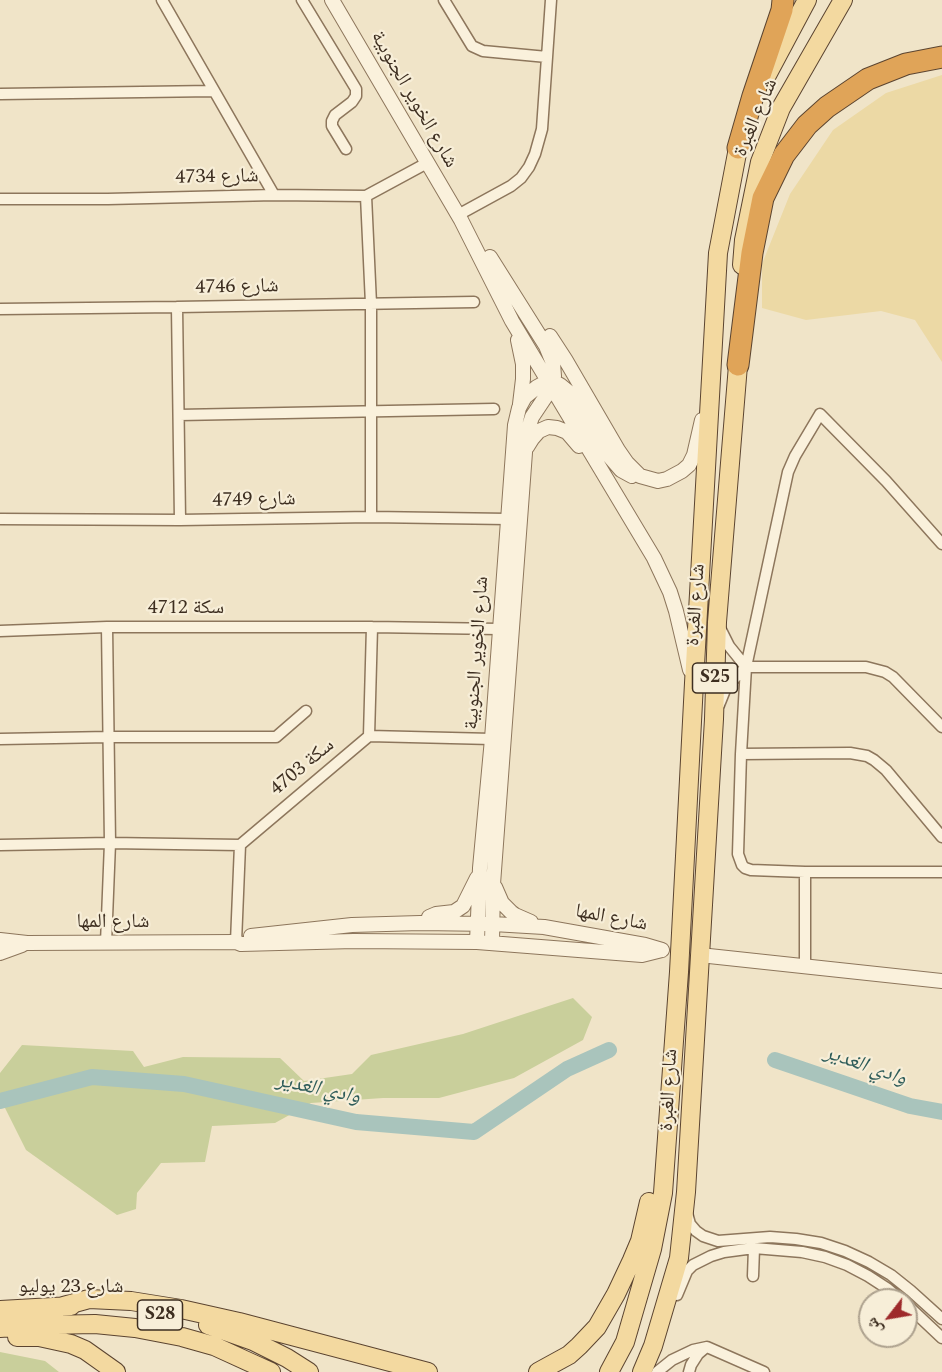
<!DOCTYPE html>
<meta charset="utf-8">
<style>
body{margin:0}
#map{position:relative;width:942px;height:1372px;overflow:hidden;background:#f0e4c8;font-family:Spectral,"Noto Naskh Arabic",serif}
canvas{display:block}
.north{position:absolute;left:858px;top:1288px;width:60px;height:60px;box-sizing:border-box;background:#f7eed8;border:2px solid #ada18e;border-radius:50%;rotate:239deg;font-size:16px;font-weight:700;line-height:24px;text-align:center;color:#3d2e20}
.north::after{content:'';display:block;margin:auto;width:21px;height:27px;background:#9e2a2b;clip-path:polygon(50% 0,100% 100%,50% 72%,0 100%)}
</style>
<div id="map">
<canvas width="942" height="1372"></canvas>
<div class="north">ش</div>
</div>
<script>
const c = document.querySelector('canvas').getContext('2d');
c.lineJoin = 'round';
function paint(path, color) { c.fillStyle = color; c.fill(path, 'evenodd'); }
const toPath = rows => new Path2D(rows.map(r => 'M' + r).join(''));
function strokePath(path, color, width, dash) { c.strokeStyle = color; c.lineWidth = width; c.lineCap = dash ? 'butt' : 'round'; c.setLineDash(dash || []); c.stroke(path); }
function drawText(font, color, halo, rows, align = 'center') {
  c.font = font + ' Spectral,"Noto Naskh Arabic",serif'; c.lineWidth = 4.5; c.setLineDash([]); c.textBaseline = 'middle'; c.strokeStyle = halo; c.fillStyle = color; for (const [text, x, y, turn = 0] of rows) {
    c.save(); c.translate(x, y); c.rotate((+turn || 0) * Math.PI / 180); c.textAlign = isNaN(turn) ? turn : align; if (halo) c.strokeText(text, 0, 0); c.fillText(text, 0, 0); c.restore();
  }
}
const green = toPath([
 [573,998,592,1017,583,1040,514,1078,439,1098,383,1098,311,1103,275,1123,212,1126,205,1162,161,1163,137,1193,136,1209,117,1215,26,1150,0,1098,0,1073,22,1045,133,1051,144,1067,183,1057,280,1058,304,1081,352,1074,371,1055,463,1034],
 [0,1352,45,1361,59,1372,0,1372]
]);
const sand = toPath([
 [942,75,942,362,915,320,881,311,806,320,762,308,762,264,790,194,833,130,886,93]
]);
const river = toPath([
 [775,1060,910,1106,942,1112],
 [0,1101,92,1077,184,1084,356,1122,474,1132,567,1069,609,1050]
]);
const minor = toPath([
 [162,0,274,195],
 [302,0,356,89,356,96,352,102,335,115,332,121,332,126,346,149],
 [444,0,472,46,483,51,547,57],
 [0,94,213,91],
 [366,196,371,304,371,517],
 [0,199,108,199,274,195,366,196,427,163],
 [458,215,511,186,521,178,529,167,535,154,542,129,551,0],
 [177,307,180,520],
 [0,309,177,307,474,302],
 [179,415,494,409],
 [0,519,180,520,371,517,508,519],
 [942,544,886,481,820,414,795,456,788,472,746,667,741,754,738,854,742,865,745,868,751,870,805,872,942,872],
 [720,628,729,646,746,667],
 [0,631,107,627,372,627,499,629],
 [719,705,725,690,731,682,746,667,866,667,885,672,893,677,942,727],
 [369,736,372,627],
 [0,739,109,737,276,737,306,711],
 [741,754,850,753,867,756,874,760,886,770,942,837],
 [0,845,110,843,240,845],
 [236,942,240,845,369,736,492,739],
 [106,943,110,843,107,627],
 [805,967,805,872],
 [687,1213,690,1224,696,1231,703,1236,718,1241,770,1237,796,1239,821,1243,845,1251,869,1262,891,1275,911,1291,942,1319],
 [753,1276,754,1248],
 [677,1295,687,1271,693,1265,711,1256,724,1252,754,1248,802,1252,825,1257,847,1265,868,1276,888,1289,901,1300],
 [906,1304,942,1338],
 [657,1372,672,1360,693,1350,707,1347,764,1372],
 [689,1372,691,1365,698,1354,705,1348]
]);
const tertiary = toPath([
 [332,0,461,220,512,321,654,558,670,592,676,611,690,670],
 [490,257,546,346,553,363,554,376,552,387,532,417,527,432,526,439,493,884,492,943],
 [550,336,565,359,618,450,627,463,640,476,658,481,667,479,682,471,689,465,694,455,702,420],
 [518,340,523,364,523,379,520,404],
 [548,381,554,382,560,385,571,394,608,455,621,470,632,476],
 [527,447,532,439,539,431,548,427,557,428,567,432,579,446],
 [495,887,502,903,511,912,515,915,531,922],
 [429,917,436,914,454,912,463,906,477,878],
 [251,936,352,925,420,923,493,924,544,927,645,945,662,950],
 [0,940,27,943,236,942,241,944,354,941,477,942,642,955,662,950],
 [477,942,480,868,492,739,515,425,519,408,525,397,537,387,548,381],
 [0,953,22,945],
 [709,956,942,981]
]);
const primary = toPath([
 [767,75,807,0],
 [742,265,744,240,760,162,781,108,843,0],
 [60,1307,89,1299,131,1301,181,1309,239,1322,428,1372],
 [0,1310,71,1306],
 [208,1325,253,1341,287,1358,309,1372],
 [0,1328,45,1325,95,1324,135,1328,182,1337,214,1346,271,1372],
 [17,1337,39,1337,71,1344,85,1350,116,1372],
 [538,1372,569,1355,579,1346,597,1327,616,1294,632,1260,640,1241,649,1202],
 [609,1372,625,1342,652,1249,663,1193,679,972,694,683,718,253,738,148,742,137],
 [642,1372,653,1346,679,1258,686,1192,714,719,717,622,739,353]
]);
const motorway = toPath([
 [738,148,753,96,782,10,783,0],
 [738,365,752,253,763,198,784,155,807,125,827,107,868,79,906,64,942,57]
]);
const shields = [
 [715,678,45],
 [160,1315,45]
];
const shieldNames = [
 ["S25",715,678],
 ["S28",160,1315]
];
const streetNames = [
 ["شارع الخوير الجنوبية",413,100,60],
 ["شارع الغبرة",757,118,-67],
 ["4734 شارع",217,178,-1],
 ["4746 شارع",237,288,-1],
 ["4749 شارع",254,501,-1],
 ["شارع الغبرة",697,605,-86],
 ["سكة 4712",186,609],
 ["شارع الخوير الجنوبية",478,653,-86],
 ["4703 سكة",303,768,-40],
 ["شارع المها",611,919,11],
 ["شارع المها",113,923],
 ["شارع الغبرة",670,1090,-87],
 ["شارع 23 يوليو",71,1288]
];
const waterNames = [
 ["وادي الغدير",865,1067,19],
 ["وادي الغدير",318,1090,12]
];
paint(green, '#c9cf9b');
paint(sand, '#ecd9a5');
strokePath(river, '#a9c4bc', 16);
strokePath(minor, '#8d765c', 13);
strokePath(tertiary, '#8d765c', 16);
strokePath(primary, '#5b4430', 20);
strokePath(motorway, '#5b4430', 23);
strokePath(minor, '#faf1dc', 10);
strokePath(tertiary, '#faf1dc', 14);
strokePath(primary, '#f3d9a0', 18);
strokePath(motorway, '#e0a458', 21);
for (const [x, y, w] of shields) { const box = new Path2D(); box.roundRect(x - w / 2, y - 15, w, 30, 4.5); c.fillStyle = '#f7eed8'; c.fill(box); strokePath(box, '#3d2e20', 1.5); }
drawText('bold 18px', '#3d2e20', null, shieldNames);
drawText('20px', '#3d2e20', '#f7eed8', streetNames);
drawText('italic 21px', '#2f5d5a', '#f7eed8', waterNames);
</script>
